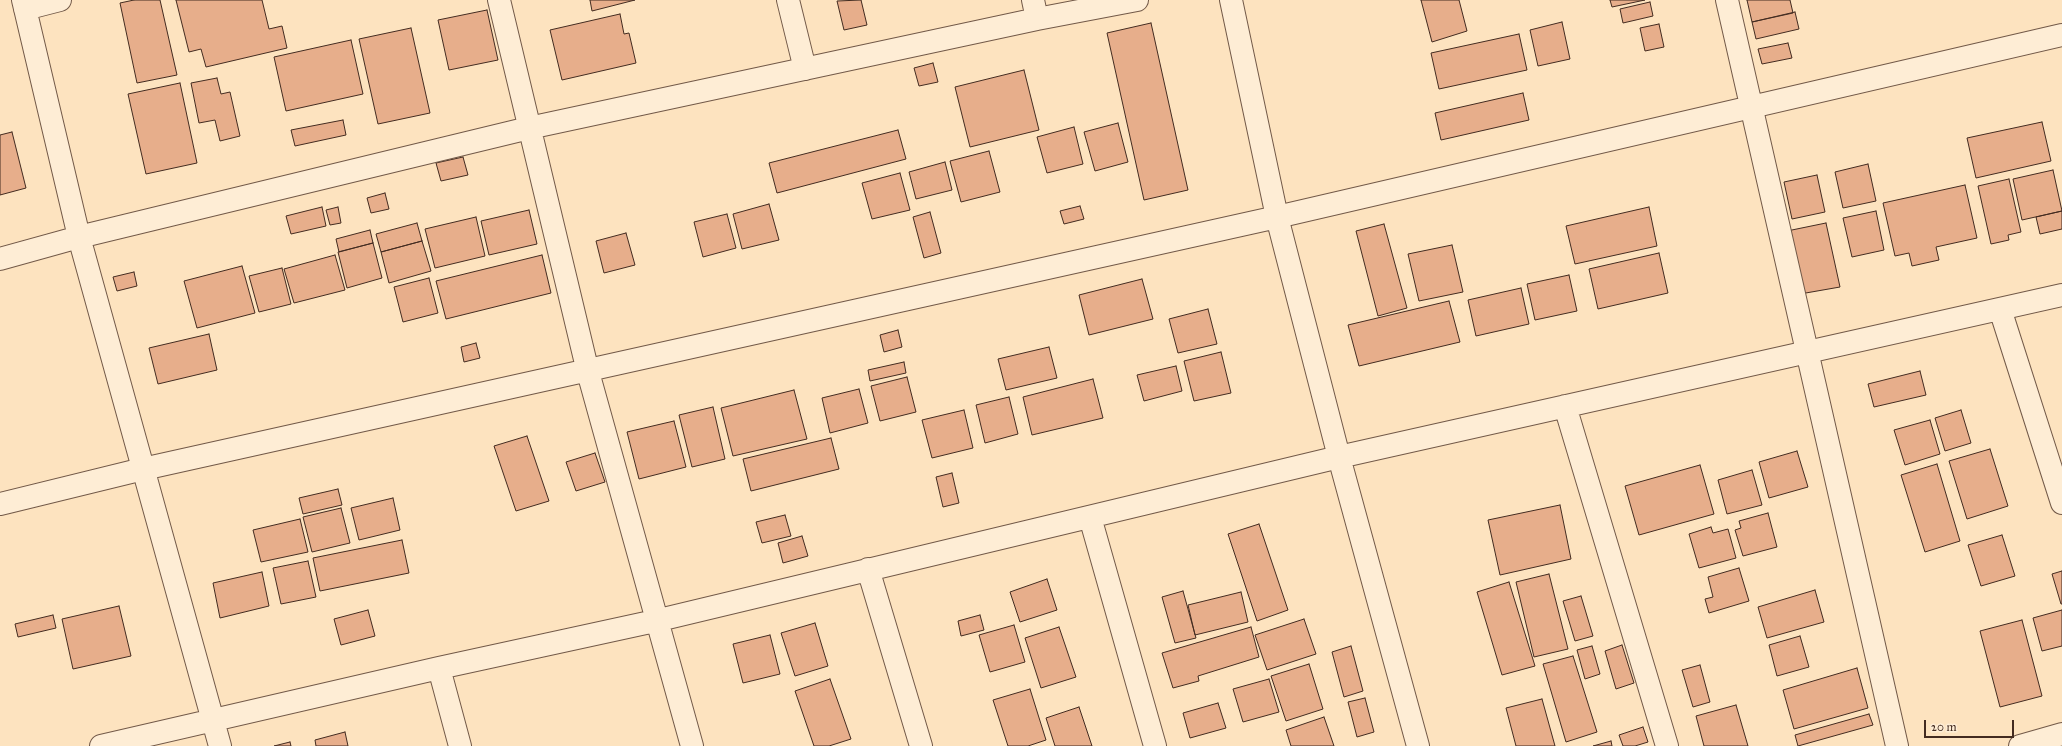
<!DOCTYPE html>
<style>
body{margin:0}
#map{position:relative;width:2062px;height:746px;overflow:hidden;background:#fde3bf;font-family:"IM FELL Great Primer",serif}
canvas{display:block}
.scale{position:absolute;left:1924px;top:720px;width:90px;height:18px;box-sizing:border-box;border:2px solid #432b20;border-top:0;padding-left:5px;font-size:12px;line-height:14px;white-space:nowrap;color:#432b20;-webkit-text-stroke:3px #feedd5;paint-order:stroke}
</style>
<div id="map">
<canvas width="2062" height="746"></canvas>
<div class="scale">20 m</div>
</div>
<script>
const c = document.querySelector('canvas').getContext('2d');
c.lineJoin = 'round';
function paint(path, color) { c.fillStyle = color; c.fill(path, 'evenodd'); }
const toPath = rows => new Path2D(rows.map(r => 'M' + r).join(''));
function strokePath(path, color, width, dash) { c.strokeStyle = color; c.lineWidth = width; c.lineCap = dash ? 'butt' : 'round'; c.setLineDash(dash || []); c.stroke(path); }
const building = toPath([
 [134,0,160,0,177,75,137,83,120,3,134,0],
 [176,0,262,0,269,29,282,26,287,48,206,67,201,49,189,52,176,0],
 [590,0,635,0,592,11,590,0],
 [861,0,867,25,844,30,837,1,861,0],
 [1421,0,1459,0,1467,31,1432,42,1421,0],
 [1610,0,1645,0,1612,7,1610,0],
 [1747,0,1790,0,1793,13,1752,22,1747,0],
 [1650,2,1653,16,1623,23,1620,9,1650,2],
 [487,10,498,60,449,70,438,20,487,10],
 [1795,12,1799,29,1756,39,1752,22,1795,12],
 [620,14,624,34,629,33,636,63,562,80,550,30,620,14],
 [1562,22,1570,59,1538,66,1530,30,1562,22],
 [1151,23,1188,190,1144,200,1107,33,1151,23],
 [1659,24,1664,47,1645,51,1640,28,1659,24],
 [411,28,430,113,378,124,359,39,411,28],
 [1519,34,1527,70,1439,89,1431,53,1519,34],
 [351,40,363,94,286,111,274,57,351,40],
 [1788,43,1792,58,1762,64,1758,49,1788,43],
 [933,63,938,82,919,86,914,68,933,63],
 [1024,70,1039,130,970,147,955,87,1024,70],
 [217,78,221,94,230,92,240,136,220,141,215,120,199,123,191,83,217,78],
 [180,83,197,163,146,174,128,94,180,83],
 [1523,93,1529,120,1441,140,1435,113,1523,93],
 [343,120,346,135,295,146,291,130,343,120],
 [2042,122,2051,161,1976,178,1967,138,2042,122],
 [1118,123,1128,162,1095,171,1084,132,1118,123],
 [1074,127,1083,164,1047,173,1037,137,1074,127],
 [898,130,906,159,777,193,769,163,898,130],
 [12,132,26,188,0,195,0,135,12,132],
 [989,151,1000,192,961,202,950,161,989,151],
 [463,157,468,175,441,181,436,163,463,157],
 [945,162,952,190,916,199,909,172,945,162],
 [1868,164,1876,201,1843,208,1835,172,1868,164],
 [2053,170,2062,211,2022,220,2013,179,2053,170],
 [900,173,910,210,872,219,862,183,900,173],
 [1817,175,1825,212,1792,219,1784,182,1817,175],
 [2009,179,2021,232,2008,235,2009,240,1991,244,1978,186,2009,179],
 [1965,185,1977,238,1936,247,1939,260,1912,266,1909,253,1895,256,1883,203,1965,185],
 [385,193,389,209,371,213,367,198,385,193],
 [769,204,779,240,742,249,733,214,769,204],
 [1080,206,1084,219,1064,224,1060,211,1080,206],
 [322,207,326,226,291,234,286,216,322,207],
 [338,207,341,223,330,225,326,210,338,207],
 [1649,207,1657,246,1575,264,1566,226,1649,207],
 [529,210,537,244,489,255,481,221,529,210],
 [1876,211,1884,250,1852,257,1843,218,1876,211],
 [2062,211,2062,229,2040,234,2036,217,2062,211],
 [930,212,941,253,924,258,913,217,930,212],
 [727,214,736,248,703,257,694,222,727,214],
 [476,217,485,256,435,268,425,229,476,217],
 [417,223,422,241,381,252,376,234,417,223],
 [1826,223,1840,287,1800,294,1787,231,1826,223],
 [1384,224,1407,308,1378,316,1356,231,1384,224],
 [370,230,373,243,339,252,336,239,370,230],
 [626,233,635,265,604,273,596,241,626,233],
 [422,241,431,271,389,283,381,252,422,241],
 [373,243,382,278,347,288,338,252,373,243],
 [1452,245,1463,292,1419,301,1408,254,1452,245],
 [1659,253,1668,293,1598,309,1589,269,1659,253],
 [335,255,345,290,294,303,284,269,335,255],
 [542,255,551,293,446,319,436,281,542,255],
 [242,266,255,313,197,328,184,281,242,266],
 [282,268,291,304,259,312,249,276,282,268],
 [134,272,137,286,117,291,113,277,134,272],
 [1569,275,1577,311,1535,320,1527,284,1569,275],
 [429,278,438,313,403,322,394,287,429,278],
 [1142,279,1153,319,1089,335,1079,295,1142,279],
 [1521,288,1529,324,1476,336,1468,300,1521,288],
 [1449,301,1460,342,1359,366,1348,325,1449,301],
 [1208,309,1217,344,1178,353,1169,319,1208,309],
 [898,330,902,347,884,352,880,335,898,330],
 [209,334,217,370,158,384,149,348,209,334],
 [476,343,480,358,464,362,461,347,476,343],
 [1049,347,1057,378,1006,390,998,359,1049,347],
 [1221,352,1231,393,1194,401,1184,361,1221,352],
 [904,362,906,373,870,381,868,370,904,362],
 [1176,366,1182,391,1144,401,1137,375,1176,366],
 [1920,371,1926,395,1874,407,1868,384,1920,371],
 [907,377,916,412,880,421,871,386,907,377],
 [1093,379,1103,418,1032,435,1023,397,1093,379],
 [859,389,868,423,830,433,822,398,859,389],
 [794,390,807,439,733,456,721,408,794,390],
 [1009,397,1018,434,985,443,976,405,1009,397],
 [713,407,725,459,692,467,679,415,713,407],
 [964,410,973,448,932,458,922,420,964,410],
 [1961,410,1971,443,1945,451,1935,418,1961,410],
 [1930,420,1940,454,1905,465,1894,430,1930,420],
 [674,421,686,467,639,479,627,432,674,421],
 [527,436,549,501,516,511,494,446,527,436],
 [831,438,839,469,751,491,743,459,831,438],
 [1990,449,2008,506,1967,519,1949,461,1990,449],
 [1797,451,1808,487,1769,498,1759,462,1797,451],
 [595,453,605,482,576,491,566,462,595,453],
 [1937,464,1960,541,1925,552,1901,475,1937,464],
 [1700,465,1714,514,1639,535,1625,486,1700,465],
 [1752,470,1762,505,1727,514,1718,480,1752,470],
 [952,473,959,503,943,507,936,477,952,473],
 [338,489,342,505,303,514,299,498,338,489],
 [393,498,400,530,359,540,351,508,393,498],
 [1560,505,1571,559,1500,575,1488,520,1560,505],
 [341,508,350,543,312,552,303,517,341,508],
 [1768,513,1777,547,1743,556,1735,530,1741,528,1739,521,1768,513],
 [785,515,791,536,762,543,756,522,785,515],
 [300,519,308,552,261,562,253,530,300,519],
 [1259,524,1288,610,1257,621,1228,534,1259,524],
 [1711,527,1713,533,1728,529,1736,558,1699,568,1689,534,1711,527],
 [2002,535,2015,576,1981,586,1968,545,2002,535],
 [802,536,808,556,783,563,778,543,802,536],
 [402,540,409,573,320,591,313,558,402,540],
 [308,561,316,597,281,604,273,568,308,561],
 [1739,568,1749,601,1709,613,1705,599,1713,597,1708,577,1739,568],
 [2062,571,2062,604,2061,604,2052,574,2062,571],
 [262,572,269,606,220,618,213,583,262,572],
 [1549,574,1568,649,1534,657,1516,582,1549,574],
 [1047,579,1057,610,1020,622,1010,592,1047,579],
 [1509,582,1535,666,1502,675,1477,592,1509,582],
 [1815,590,1824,622,1767,638,1758,607,1815,590],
 [1183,591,1196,638,1175,643,1162,597,1183,591],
 [1241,592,1248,622,1195,635,1188,605,1241,592],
 [1581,596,1593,636,1575,641,1563,601,1581,596],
 [119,606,131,656,73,669,62,619,119,606],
 [368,610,375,636,341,645,334,619,368,610],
 [2062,610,2062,646,2042,651,2033,618,2062,610],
 [53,615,56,628,18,637,15,624,53,615],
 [980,615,984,630,961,636,958,621,980,615],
 [1304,619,1316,654,1267,670,1255,635,1304,619],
 [2022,620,2042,696,2000,707,1980,631,2022,620],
 [815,623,828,666,795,676,781,633,815,623],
 [1014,625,1025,662,990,672,979,635,1014,625],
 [1059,627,1076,677,1041,688,1025,638,1059,627],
 [1251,627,1259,657,1198,676,1199,681,1173,688,1162,653,1251,627],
 [770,635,780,674,743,683,733,644,770,635],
 [1800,636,1809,667,1777,676,1769,645,1800,636],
 [1622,645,1634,683,1616,689,1605,651,1622,645],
 [1351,646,1363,691,1344,697,1332,652,1351,646],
 [1592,646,1600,674,1585,679,1577,650,1592,646],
 [1573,656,1597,732,1566,742,1543,664,1573,656],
 [1309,664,1323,709,1286,721,1271,676,1309,664],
 [1700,665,1710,702,1693,707,1682,670,1700,665],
 [1857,668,1868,708,1794,729,1783,690,1857,668],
 [830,679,851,739,829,746,814,746,795,691,830,679],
 [1269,679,1279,712,1243,722,1233,689,1269,679],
 [1030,689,1046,740,1028,746,1008,746,993,700,1030,689],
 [1365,698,1374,732,1357,737,1348,702,1365,698],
 [1542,699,1555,746,1516,746,1506,708,1542,699],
 [1218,703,1226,728,1190,738,1183,713,1218,703],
 [1736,705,1748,746,1704,746,1696,716,1736,705],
 [1079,707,1092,746,1055,746,1046,718,1079,707],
 [1869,714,1873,725,1798,746,1795,735,1869,714],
 [1324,717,1334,746,1291,746,1286,730,1324,717],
 [1643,727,1648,742,1635,746,1623,746,1619,735,1643,727],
 [345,732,348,746,316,746,315,740,345,732],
 [1611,741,1612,746,1593,746,1611,741],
 [290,742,291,746,274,746,290,742]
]);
const minor = toPath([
 [23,0,79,237,220,746],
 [499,0,588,372,692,746],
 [788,0,805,69],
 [1033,0,1037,19],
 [1231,0,1277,217,1339,457,1418,746],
 [1727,0,1897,746],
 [25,9,60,0],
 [0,259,79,237,529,128,1037,19,1137,0],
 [2000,309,2062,503],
 [1565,406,1667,746],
 [0,504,143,469,1277,217,2062,35],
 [1090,517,1155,746],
 [868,569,921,746],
 [439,668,460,746],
 [101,746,439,668,655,621,1339,457,2062,295],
 [2020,746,2062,734]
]);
paint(building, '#e7ae8b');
strokePath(building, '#432b20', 1);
strokePath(minor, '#725948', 24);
strokePath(minor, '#feedd5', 22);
</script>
